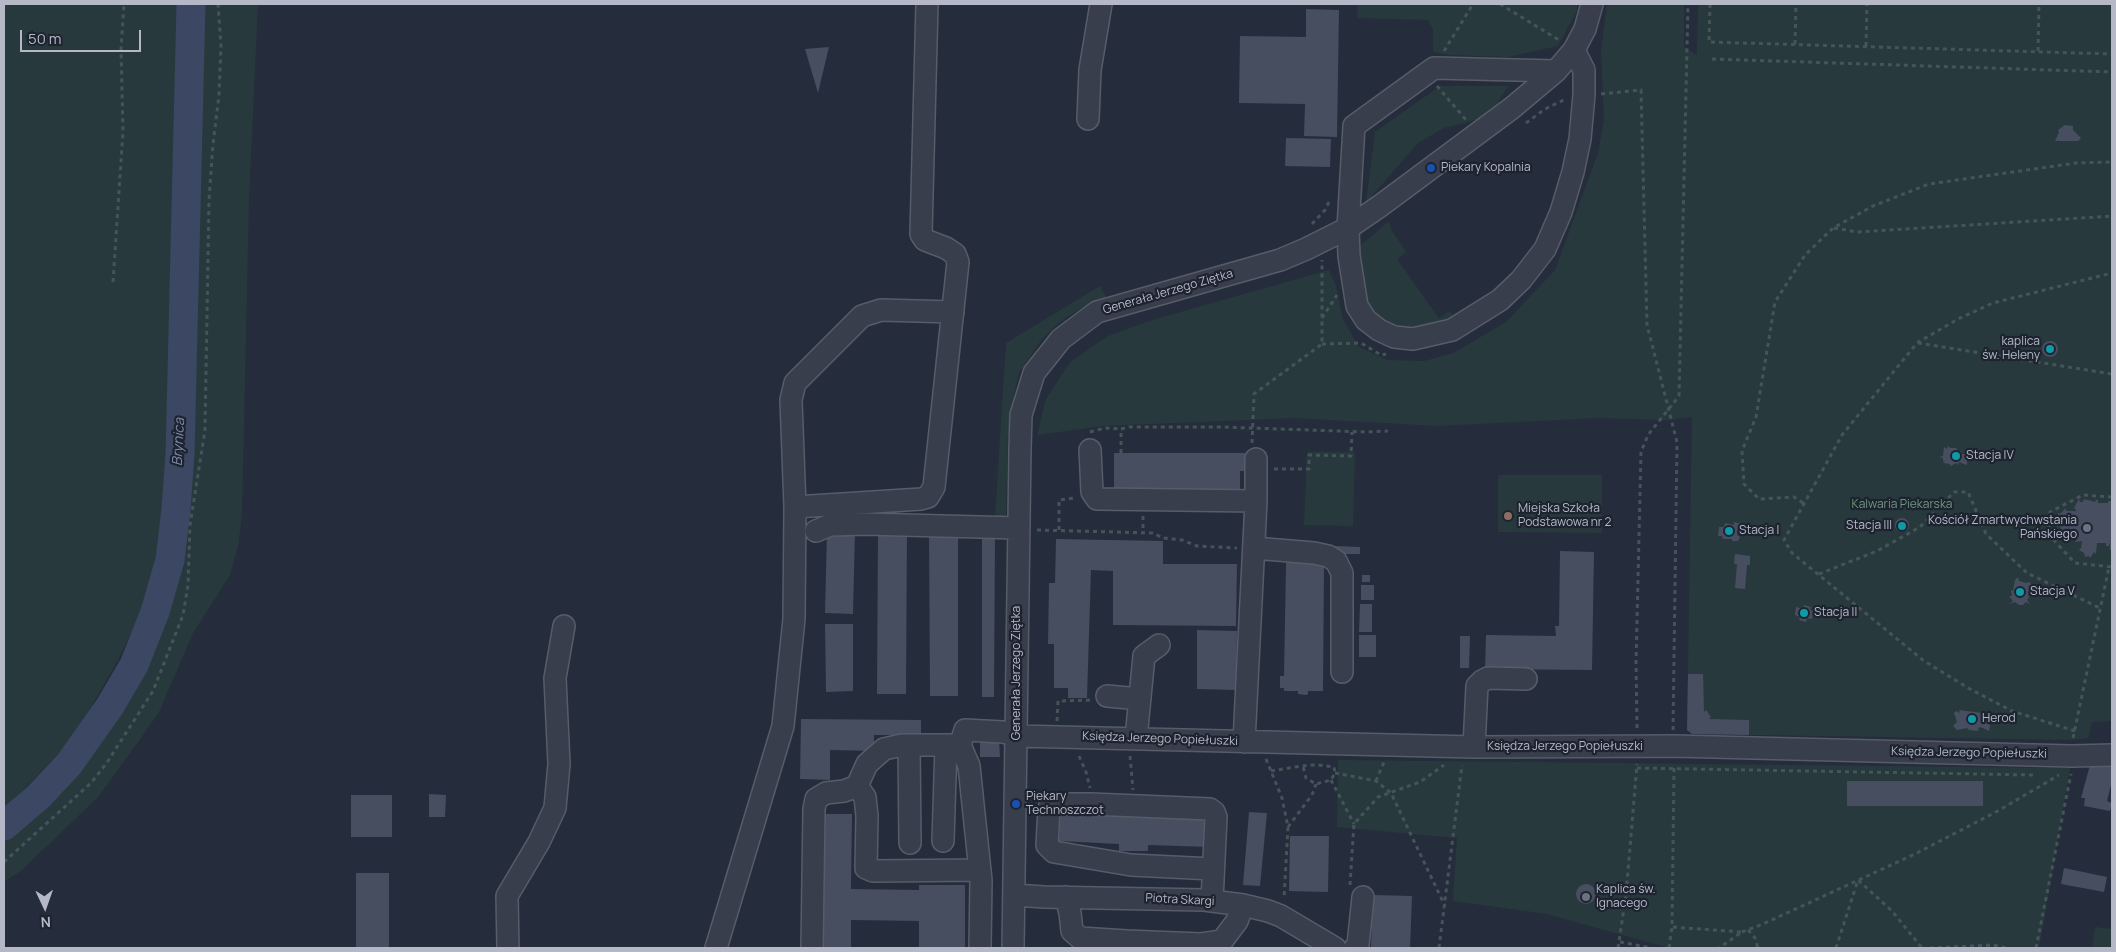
<!DOCTYPE html>
<meta charset="utf-8">
<style>
body{margin:0}
#map{position:relative;width:2116px;height:952px;overflow:hidden;background:#252c3b;font-family:Manrope,sans-serif}
canvas{display:block}
.frame{position:absolute;inset:0;border:5px solid #b5b9c7;pointer-events:none}
.north{position:absolute;left:20px;top:882px;width:50px;height:50px;-webkit-text-stroke:4px #1e2330;paint-order:stroke;rotate:177deg;font-size:14px;font-weight:700;line-height:20px;text-align:center;color:#b5b9c7}
.north::after{content:'';display:block;margin:auto;width:18px;height:22px;background:#b5b9c7;clip-path:polygon(50% 0,100% 100%,50% 72%,0 100%)}
.scale{position:absolute;left:20px;top:30px;width:121px;height:22px;box-sizing:border-box;border:2px solid #b5b9c7;border-top:0;padding-left:6px;font-size:15px;line-height:18px;white-space:nowrap;color:#b5b9c7;-webkit-text-stroke:4px #1e2330;paint-order:stroke}
</style>
<div id="map">
<canvas width="2116" height="952"></canvas>
<div class="frame"></div>
<div class="north">N</div>
<div class="scale">50 m</div>
</div>
<script>
const c = document.querySelector('canvas').getContext('2d');
c.lineJoin = 'round';
function paint(path, color) { c.fillStyle = color; c.fill(path, 'evenodd'); }
const toPath = rows => new Path2D(rows.map(r => 'M' + r).join(''));
function strokePath(path, color, width, dash) { c.strokeStyle = color; c.lineWidth = width; c.lineCap = dash ? 'butt' : 'round'; c.setLineDash(dash || []); c.stroke(path); }
function drawText(font, color, halo, rows, align = 'center') {
  c.font = font + ' Manrope,sans-serif'; c.lineWidth = 4.5; c.setLineDash([]); c.textBaseline = 'middle'; c.strokeStyle = halo; c.fillStyle = color; for (const [text, x, y, turn = 0] of rows) {
    c.save(); c.translate(x, y); c.rotate((+turn || 0) * Math.PI / 180); c.textAlign = isNaN(turn) ? turn : align; if (halo) c.strokeText(text, 0, 0); c.fillText(text, 0, 0); c.restore();
  }
}
const green = toPath([
 [4,4,182,4,164,522,154,585,118,660,73,739,4,810],
 [199,4,258,4,249,199,242,514,238,546,230,575,193,633,159,712,139,741,98,797,22,870,4,882,4,832,67,776,128,689,172,582,188,493],
 [1358,4,1578,4,1577,11,1558,46,1508,57,1451,55,1433,52,1433,29,1428,20,1357,18],
 [1607,4,1684,4,1684,47,1697,55,1698,4,2112,4,2112,721,2092,722,2088,738,2073,740,1692,734,1687,730,1692,417,1669,420,1597,418,1438,426,1294,418,1103,426,1037,435,1046,399,1070,362,1108,336,1152,320,1329,270,1336,286,1343,319,1359,347,1388,360,1424,361,1453,353,1506,322,1555,270,1598,153,1604,119,1601,51],
 [1440,86,1508,86,1492,112,1476,120,1444,128,1418,143,1366,203,1375,132],
 [1389,221,1392,231,1405,250,1406,252,1397,259,1439,318,1448,312,1451,313,1454,318,1422,330,1386,326,1365,307,1358,276,1360,246],
 [1100,286,1107,298,1091,302,1064,319,1053,328,1040,342,1019,373,1012,402,1008,437,1006,517,995,518,1006,343],
 [1307,452,1355,452,1353,526,1304,525],
 [1498,475,1602,475,1602,533,1498,532],
 [1338,760,2070,768,2039,948,1669,948,1547,914,1453,901,1457,838,1337,827],
 [2095,927,2112,929,2112,948,2092,948]
]);
const river = toPath([
 [4,826,38,797,69,764,110,706,134,665,155,612,170,560,176,509,180,454,191,4]
]);
const building = toPath([
 [1306,9,1339,10,1337,137,1304,136,1305,104,1239,103,1240,36,1306,37],
 [829,47,818,93,805,49],
 [2065,125,2073,126,2073,130,2081,138,2078,141,2055,141,2059,132,2058,130],
 [1286,138,1331,139,1330,167,1285,166],
 '2042 349a8 8 0 1 1 16 0a8 8 0 1 1-16 0Z',
 [1948,446,1950,448,1956,448,1959,452,1961,451,1961,454,1968,454,1969,456,1967,458,1967,464,1966,465,1959,462,1958,466,1957,463,1950,466,1950,464,1943,463,1945,461,1943,461,1943,458,1939,457,1943,456,1944,447,1947,449],
 [1114,453,1245,453,1245,471,1240,471,1240,492,1114,491],
 [2079,499,2080,502,2083,502,2084,499,2095,502,2096,500,2098,500,2098,503,2108,503,2108,501,2112,501,2112,550,2110,550,2110,543,2109,546,2106,546,2106,543,2097,543,2096,554,2094,552,2090,558,2089,556,2085,557,2084,553,2079,550,2081,548,2082,541,2075,542,2077,539,2074,535,2076,530,2070,534,2070,530,2065,529,2064,532,2062,532,2060,526,2057,527,2056,523,2058,522,2058,513,2060,514,2066,508,2066,511,2077,511,2074,508],
 '1895 525a7 7 0 1 1 14 0a7 7 0 1 1-14 0Z',
 [1734,522,1741,524,1740,530,1738,530,1737,535,1740,537,1738,541,1732,541,1732,539,1723,539,1722,536,1718,536,1719,527,1724,527,1725,523,1734,525],
 [878,528,907,529,906,694,877,694],
 [827,530,855,531,853,614,825,613],
 [929,530,958,530,958,696,930,696],
 [982,533,995,533,994,697,982,697],
 [1056,539,1163,541,1163,564,1237,564,1236,626,1113,625,1113,571,1091,570,1087,698,1068,698,1068,688,1054,688,1054,644,1048,644,1049,583,1055,583],
 [1335,546,1360,547,1360,554,1335,554],
 [1560,551,1594,552,1592,670,1485,669,1486,635,1556,636,1555,626,1559,626],
 [1735,554,1750,556,1750,565,1747,565,1745,589,1735,588,1737,564,1734,564],
 [1286,563,1324,563,1323,691,1308,691,1308,694,1306,695,1298,694,1298,691,1284,691,1284,688,1280,688,1280,676,1284,676],
 [1362,575,1370,575,1370,582,1362,582],
 [2018,577,2019,581,2026,583,2029,582,2032,585,2028,595,2029,597,2027,600,2030,604,2026,602,2023,605,2019,605,2015,602,2009,604,2013,601,2009,596,2012,596,2011,590,2013,591,2015,580],
 [1361,585,1374,585,1374,600,1361,600],
 [1360,604,1372,604,1372,632,1359,632],
 [1804,605,1811,607,1810,610,1813,611,1812,619,1807,618,1806,622,1799,620,1800,617,1795,615,1796,607,1803,609],
 [825,624,853,624,853,691,826,692],
 [1197,630,1237,631,1236,690,1197,689],
 [1359,635,1376,635,1376,657,1359,657],
 [1460,636,1470,636,1469,668,1460,668],
 [1688,674,1703,674,1704,712,1706,710,1711,717,1709,719,1749,720,1749,735,1692,734,1687,730],
 [1959,710,1990,714,1987,723,1990,725,1989,731,1983,728,1979,727,1978,731,1969,730,1967,728,1957,730,1953,726,1957,722,1954,713,1956,711,1960,713],
 [801,719,921,720,921,735,874,735,874,751,830,750,830,780,800,779],
 [980,740,999,740,1000,757,980,757],
 [2112,764,2112,781,2107,801,2112,803,2110,811,2084,806,2085,798,2081,798,2090,765],
 [1847,781,1983,781,1983,806,1847,806],
 [429,794,446,795,445,817,429,817],
 [351,795,392,795,392,837,351,837],
 [1061,808,1211,814,1209,847,1148,845,1148,851,1119,851,1119,844,1059,841],
 [1249,812,1267,813,1260,886,1243,885],
 [822,814,852,814,851,889,919,890,919,885,965,885,965,948,919,948,919,921,851,920,851,948,821,948],
 [1290,836,1329,836,1328,892,1289,891],
 [2064,868,2107,877,2104,892,2061,884],
 [356,873,389,873,389,948,356,948],
 '1576 894a10 10 0 1 1 20 0a10 10 0 1 1-20 0Z',
 [1373,895,1412,896,1410,948,1371,947]
]);
const path = toPath([
 [1500,4,1559,40],
 [1710,4,1709,42,2112,54],
 [1795,44,1796,4],
 [1866,46,1867,4],
 [1444,51,1473,4],
 [2038,51,2039,4],
 [1712,59,2112,72],
 [1437,86,1467,121],
 [1601,94,1641,90,1647,325,1677,442,1673,730],
 [1526,123,1545,109,1566,99],
 [1312,224,1325,210,1330,200],
 [1834,228,1857,232,2112,216],
 [113,282,123,131,121,49,124,4],
 [1322,318,1337,295],
 [1918,343,2112,374],
 [1322,344,1361,343,1381,355,1386,354],
 [1090,432,1105,428,1121,429],
 [1252,443,1254,394,1322,344,1322,260],
 [1121,453,1121,429,1129,427,1222,427,1366,432,1388,431],
 [1274,469,1309,469,1309,455,1351,456,1352,432],
 [2112,497,2083,495,2050,512,2048,534,2075,563,2112,567],
 [1803,503,1794,497,1759,499,1744,484,1742,451,1756,417,1775,302,1805,255,1833,228,1873,206,1929,184,2076,163,2112,162],
 [1143,516,1143,532],
 [1037,530,1153,533,1163,538,1182,540,1197,546,1237,548],
 [1059,530,1059,500,1075,498],
 [1819,574,1877,551,1920,527,1954,492,1968,492,1986,534,2027,573,2100,608],
 [1057,721,1058,701,1091,700],
 [1637,728,1636,663,1641,452,1648,435,1679,396,1688,4],
 [2075,731,2012,711,1970,689,1924,661,1792,553,1784,540,1842,435,1917,343,1958,319,1993,303,2112,273],
 [2073,738,2109,567],
 [1079,756,1086,772,1090,788],
 [1130,756,1133,790],
 [1266,759,1282,798,1288,827,1284,899],
 [1637,768,2033,775],
 [1674,768,1672,927,1742,932,1719,948],
 [1271,771,1295,767,1310,765,1318,765,1334,767,1335,773,1331,780,1316,784,1306,778,1303,766],
 [1335,773,1376,781,1391,793,1445,906],
 [1331,780,1354,824],
 [1376,781,1384,762],
 [1288,827,1312,795,1316,784],
 [4,862,91,783,106,764,153,691,183,615,188,585,190,525,205,430,209,200,213,144,219,95,221,46,218,4],
 [1350,885,1354,824,1378,797,1420,782,1444,765],
 [1748,930,1755,938,1758,948],
 [1742,932,1763,924,1915,854,1996,812,2059,775],
 [1620,942,1651,948],
 [1439,948,1462,765],
 [1618,948,1626,895,1637,764],
 [1669,948,1672,927],
 [1836,948,1858,880,1892,911,1922,948],
 [1930,948,1993,945,2007,948],
 [2036,948,2071,774]
]);
const minor = toPath([
 [1556,71,1434,68,1354,126,1348,228,1349,256,1357,306,1366,320,1379,330,1394,337,1413,339,1452,330,1500,300,1521,280,1545,249,1561,212,1573,172,1580,139,1584,95,1584,70,1574,50],
 [1088,119,1090,70,1101,4],
 [1090,450,1092,492,1097,499,1256,501],
 [795,507,921,499,928,497,934,487,958,262,955,254,946,248,925,240,921,234,927,4],
 [816,531,830,525,866,524,1018,528],
 [1254,548,1314,553,1328,556,1336,561,1342,573,1342,672],
 [1107,696,1140,699],
 [1136,738,1144,656,1159,645],
 [1244,742,1256,501,1256,459],
 [909,745,910,843],
 [960,745,969,766,978,852,981,880,980,948],
 [1474,747,1477,686,1482,681,1488,678,1526,679],
 [857,786,865,797,867,816,866,868,873,871,980,870],
 [943,841,946,745],
 [1014,895,1044,897,1204,900,1243,905,1268,911,1281,916,1335,948],
 [1066,897,1070,913,1072,931,1080,938,1127,941,1201,944,1222,941,1237,921,1243,905],
 [1212,901,1216,817,1214,812,1210,809,1091,804,1060,804,1052,805,1049,808,1047,845,1054,852,1131,865,1213,869],
 [508,948,507,896,539,842,555,808,559,764,555,678,564,626],
 [716,948,783,726,794,619,795,507,791,400,795,383,862,316,881,310,953,312],
 [812,948,814,809,816,799,826,793,844,791,857,786,867,764,884,749,902,745,960,745,965,730,1003,732,1017,736,1474,747,1674,746,2072,756,2112,755],
 [1013,948,1020,449,1021,415,1034,373,1061,339,1097,312,1280,260,1306,249,1348,228,1380,206,1512,108,1556,71,1574,50,1585,29,1592,4],
 [1355,948,1358,945,1363,897]
]);
const markers = [
 [1431,168,5,"#1a4fb4"],
 [2050,349,5,"#0f9aa8"],
 [1956,456,5,"#0f9aa8"],
 [1508,516,5,"#8d6e63"],
 [1902,526,5,"#0f9aa8"],
 [2087,528,5,"#6b7280"],
 [1729,531,5,"#0f9aa8"],
 [2020,592,5,"#0f9aa8"],
 [1804,613,5,"#0f9aa8"],
 [1972,719,5,"#0f9aa8"],
 [1016,804,5,"#1a4fb4"],
 [1586,897,5,"#6b7280"]
];
const poiNames = [
 ["Piekary Kopalnia",1441,168],
 ["kaplica",2040,342,"right"],
 ["św. Heleny",2040,356,"right"],
 ["Stacja IV",1966,456],
 ["Miejska Szkoła",1518,509],
 ["Podstawowa nr 2",1518,523],
 ["Kościół Zmartwychwstania",2077,521,"right"],
 ["Pańskiego",2077,535,"right"],
 ["Stacja III",1892,526,"right"],
 ["Stacja I",1739,531],
 ["Stacja V",2030,592],
 ["Stacja II",1814,613],
 ["Herod",1982,719],
 ["Piekary",1026,797],
 ["Technoszczot",1026,811],
 ["Kaplica św.",1596,890],
 ["Ignacego",1596,904]
];
const streetNames = [
 ["Generała Jerzego Ziętka",1168,292,-16],
 ["Generała Jerzego Ziętka",1017,673,-90],
 ["Księdza Jerzego Popiełuszki",1160,739,2],
 ["Księdza Jerzego Popiełuszki",1565,747],
 ["Księdza Jerzego Popiełuszki",1969,753,1],
 ["Piotra Skargi",1180,900,3]
];
const parkNames = [
 ["Kalwaria Piekarska",1902,505]
];
const waterNames = [
 ["Brynica",179,442,-87]
];
paint(green, '#28393d');
strokePath(river, '#3c4763', 29);
paint(building, '#474e60');
strokePath(minor, '#575c69', 24);
strokePath(path, '#455459', 3, [4, 4]);
strokePath(minor, '#393e4c', 21);
for (const [x, y, r, color] of markers) { const dot = new Path2D(); dot.arc(x, y, r, 0, 2 * Math.PI); c.fillStyle = color; c.fill(dot); strokePath(dot, '#1e2330', 2); }
drawText('12px', '#b5b9c7', '#1e2330', poiNames, 'left');
drawText('12px', '#b5b9c7', '#1e2330', streetNames);
drawText('12px', '#6e967c', '#1e2330', parkNames);
drawText('italic 14px', '#7e8cac', '#1e2330', waterNames);
</script>
